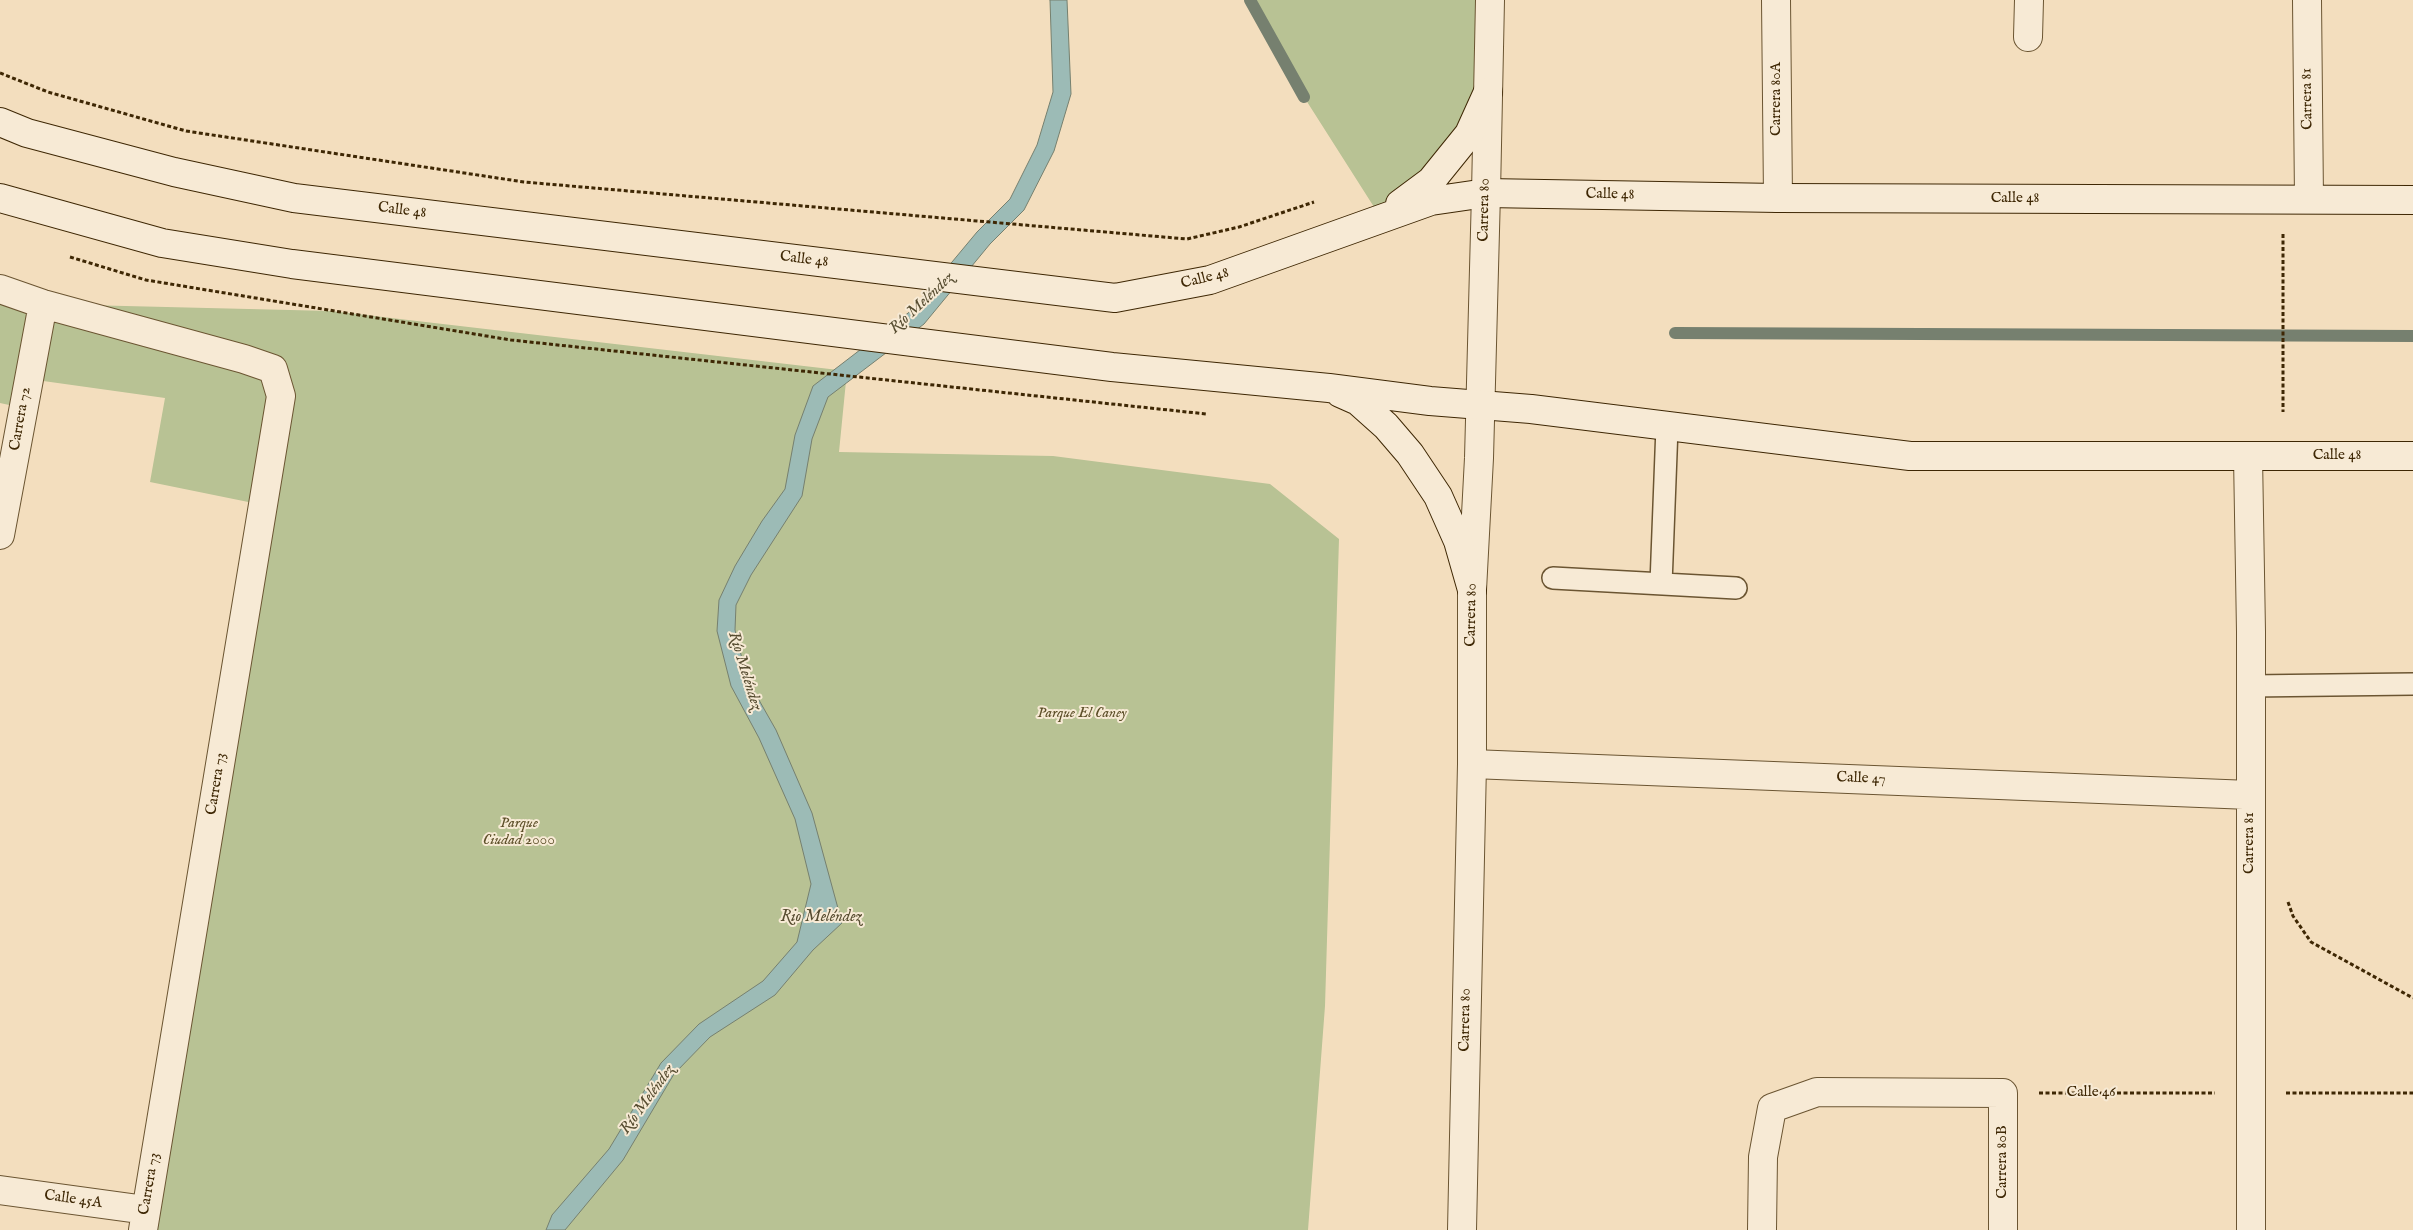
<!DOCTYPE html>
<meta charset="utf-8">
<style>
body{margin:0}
canvas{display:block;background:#f3debe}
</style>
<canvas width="2413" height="1230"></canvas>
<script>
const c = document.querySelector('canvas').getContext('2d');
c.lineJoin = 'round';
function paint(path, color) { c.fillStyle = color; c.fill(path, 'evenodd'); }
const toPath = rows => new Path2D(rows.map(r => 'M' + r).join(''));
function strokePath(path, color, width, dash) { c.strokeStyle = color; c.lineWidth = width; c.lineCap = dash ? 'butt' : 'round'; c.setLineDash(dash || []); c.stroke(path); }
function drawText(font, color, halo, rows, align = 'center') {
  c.font = font + ' "IM FELL English",serif'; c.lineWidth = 4; c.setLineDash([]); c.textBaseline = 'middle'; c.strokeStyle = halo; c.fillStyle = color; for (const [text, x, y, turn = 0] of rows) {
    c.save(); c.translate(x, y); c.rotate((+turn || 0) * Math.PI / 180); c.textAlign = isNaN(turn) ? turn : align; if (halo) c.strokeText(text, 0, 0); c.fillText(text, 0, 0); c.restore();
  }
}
const green = toPath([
 [1250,0,1490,0,1469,134,1381,218,1304,97],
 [0,289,43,304,331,311,847,371,839,452,1053,456,1270,484,1339,539,1325,1006,1308,1230,143,1230,263,505,150,482,165,398,29,379,23,408,0,403]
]);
const water = toPath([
 [1050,0,1067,0,1071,94,1054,151,1024,210,990,244,924,324,828,397,812,439,802,496,751,575,736,605,735,630,747,679,776,730,812,813,842,923,813,950,775,995,710,1037,674,1074,623,1160,565,1230,546,1230,552,1215,609,1149,661,1063,699,1024,763,981,797,942,811,884,795,819,759,738,731,686,717,631,719,600,735,566,762,521,785,489,795,435,813,386,912,310,977,232,1010,199,1037,145,1053,92,1050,0]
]);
const stream = toPath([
 [1250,0,1304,97],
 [1675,333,2413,336]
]);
const path = toPath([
 [0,73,48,92,186,131,524,182,1187,239,1239,227,1314,202],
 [2283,234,2283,412],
 [70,257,146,280,511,340,1206,414],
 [2288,902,2293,916,2311,942,2413,998],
 [2039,1093,2215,1093],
 [2286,1093,2413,1093]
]);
const service = toPath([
 [1553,578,1736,588],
 [1661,584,1667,427],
 [2250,686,2413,684]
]);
const minor = toPath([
 [1776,0,1778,198],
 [2307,0,2309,199],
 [2028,37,2029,0],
 [1486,193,1490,0],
 [0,289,43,304,244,359,273,369,281,396,143,1230],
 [2248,456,2251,632,2251,1230],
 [0,535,43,304],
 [1472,764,2250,795],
 [0,1190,146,1210],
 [1762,1230,1763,1157,1772,1108,1817,1092,2003,1093,2003,1230]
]);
const tertiary = toPath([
 [1462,1230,1472,764,1472,590,1479,458,1486,193]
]);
const secondary = toPath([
 [0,122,27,133,174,172,294,198,1115,298,1210,280,1431,201,1486,193,1778,198,2413,200],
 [0,198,162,243,292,264,1112,367,1329,388,1430,401,1531,409,1910,456,2413,456],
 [1400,204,1431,181,1469,134,1488,92],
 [1340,393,1358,401,1386,426,1410,454,1438,496,1458,541,1472,590]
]);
const streetNames = [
 ["Carrera 80A",1777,99,-90],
 ["Carrera 81",2308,99,-91],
 ["Calle 48",1610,195,1],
 ["Calle 48",2015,199],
 ["Carrera 80",1485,210,-89],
 ["Calle 48",402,211,7],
 ["Calle 48",804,260,7],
 ["Calle 48",1205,279,-14],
 ["Carrera 72",21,419,-80],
 ["Calle 48",2337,456],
 ["Carrera 80",1472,615,-89],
 ["Calle 47",1861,779,2],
 ["Carrera 73",217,784,-81],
 ["Carrera 81",2250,843,-90],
 ["Carrera 80",1466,1020,-89],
 ["Calle 46",2091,1093],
 ["Carrera 80B",2003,1162,-90],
 ["Carrera 73",150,1184,-80],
 ["Calle 45A",73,1200,8]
];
const parkNames = [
 ["Parque El Caney",1082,714],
 ["Parque",519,824],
 ["Ciudad 2000",519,841]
];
const waterNames = [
 ["Río Meléndez",922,304,-43],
 ["Río Meléndez",744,671,73],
 ["Rio Meléndez",821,918],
 ["Río Meléndez",648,1100,-54]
];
paint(green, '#b8c294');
paint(water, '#9cbbb6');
strokePath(water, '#76806f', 1);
strokePath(stream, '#76806f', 12);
strokePath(service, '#6b5532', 24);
strokePath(minor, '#6b5532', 30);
strokePath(tertiary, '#6b5532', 30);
strokePath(secondary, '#3e2704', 30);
strokePath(path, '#3e2704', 3, [4, 2.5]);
strokePath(service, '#f7ead5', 21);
strokePath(minor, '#f7ead5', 28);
strokePath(tertiary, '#f7ead5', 28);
strokePath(secondary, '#f7ead5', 28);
drawText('15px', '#3e2704', '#f7ead5', streetNames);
drawText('italic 15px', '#5c4e28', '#f7ead5', parkNames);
drawText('italic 16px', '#564c30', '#f7ead5', waterNames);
</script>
